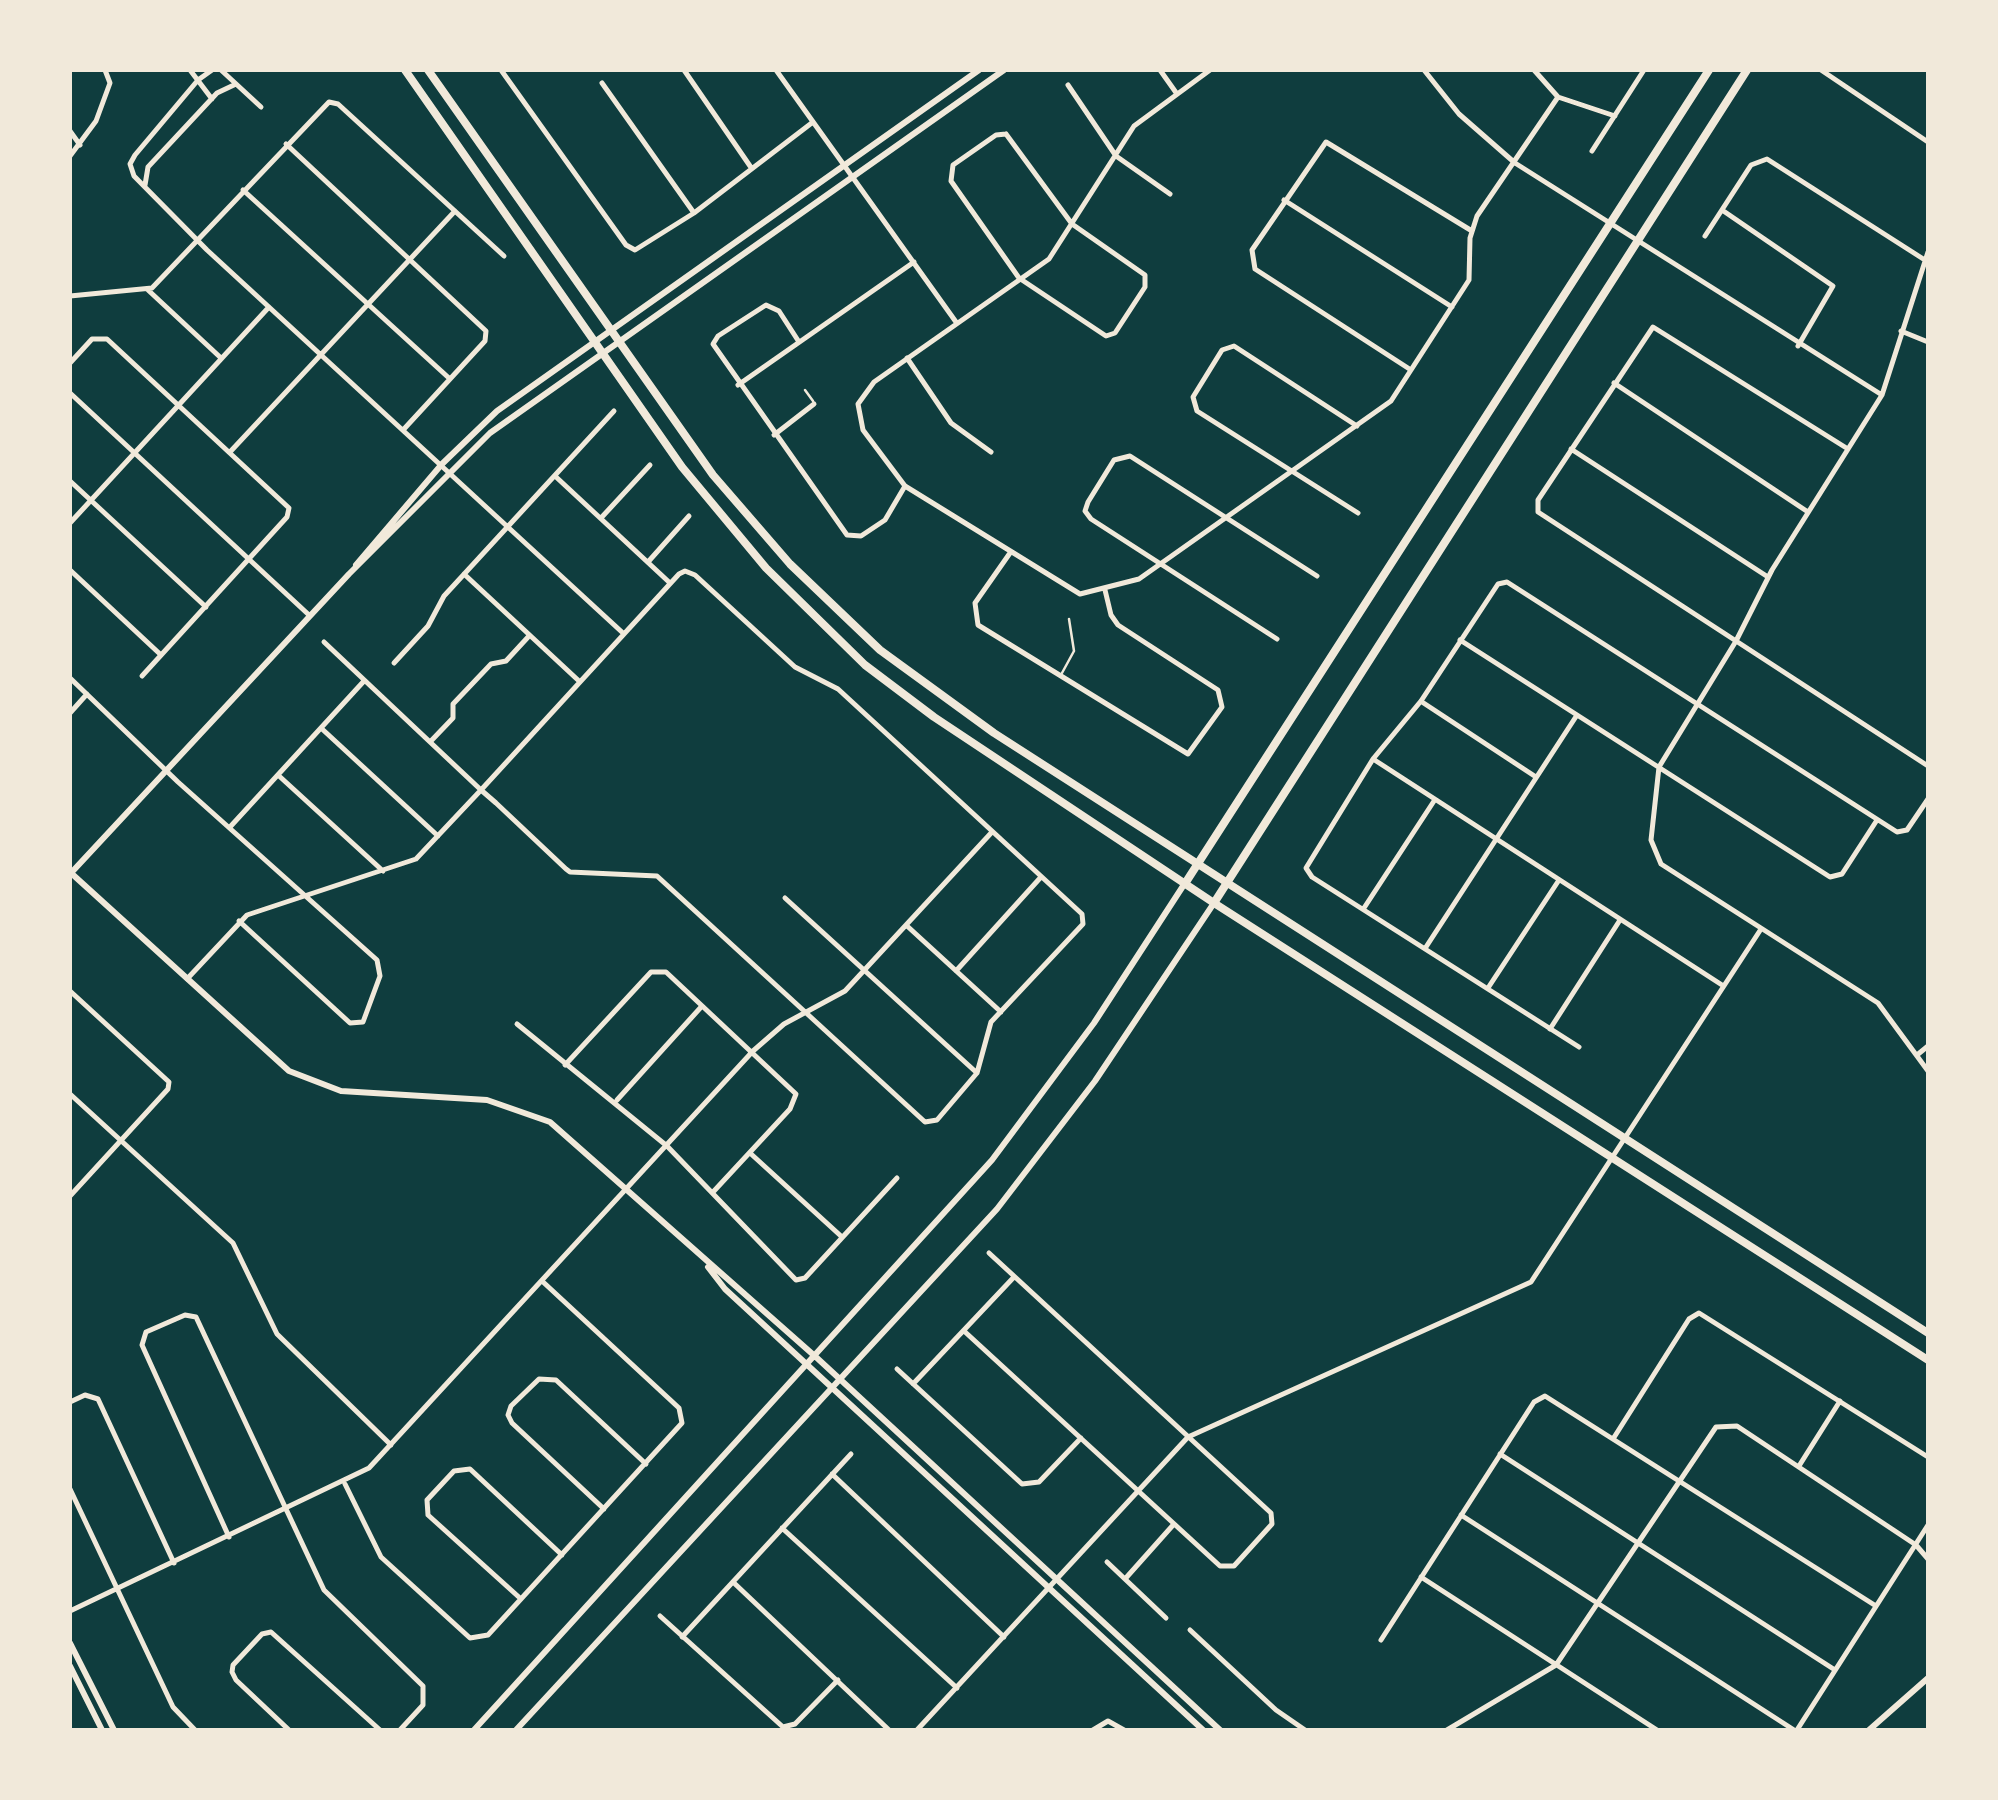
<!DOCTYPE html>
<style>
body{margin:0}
#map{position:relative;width:1998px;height:1800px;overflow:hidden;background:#0f3d3e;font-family:Montserrat,sans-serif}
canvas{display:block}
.frame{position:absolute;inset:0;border:72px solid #f1e9da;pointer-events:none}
</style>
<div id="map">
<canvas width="1998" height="1800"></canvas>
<div class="frame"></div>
</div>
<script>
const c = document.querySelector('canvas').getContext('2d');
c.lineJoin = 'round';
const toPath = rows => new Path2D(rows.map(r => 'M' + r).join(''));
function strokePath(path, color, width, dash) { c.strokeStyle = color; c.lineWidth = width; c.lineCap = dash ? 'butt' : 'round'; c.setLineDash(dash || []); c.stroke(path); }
const service = toPath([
 [805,390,813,401],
 [1062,673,1074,651,1069,619]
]);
const minor = toPath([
 [190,70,212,99],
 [212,70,198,80,135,155,130,164,134,176,207,250,624,634],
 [221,70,261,107],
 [501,70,626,245,635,250,694,213,813,122],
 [684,70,750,166],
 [776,70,956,322],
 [1160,70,1177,94],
 [1210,70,1134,126,1049,259,874,382,858,404,863,430,905,486,1080,594,1139,579,1391,401,1469,280,1470,238,1477,216,1558,97],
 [1424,70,1459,114,1515,163,1882,395],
 [1534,70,1558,97,1615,116],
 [1821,70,1928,142],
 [602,83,694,213],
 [1068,85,1116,156,1170,194],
 [70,131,80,145],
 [1006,134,1072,224,1145,275,1145,287,1115,333,1106,336,1019,278,951,181,953,165,996,135,1006,134],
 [286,144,486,331,485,341,404,429],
 [1592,151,1644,70],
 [70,156,96,121,110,83,105,70],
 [145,185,148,167,217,93,236,84],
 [243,190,450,379],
 [1284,200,1452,307],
 [1722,210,1833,286,1798,346],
 [1705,236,1751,165,1767,159,1928,262],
 [1928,252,1882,395,1772,570,1736,641,1659,767,1651,840,1661,864,1878,1003,1928,1071],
 [148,290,221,358],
 [70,296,152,288,329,102,338,104,504,256],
 [1901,331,1928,342],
 [799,342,779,311,766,305,718,336,713,344,847,535,861,536,885,520,905,486],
 [907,358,951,423,991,452],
 [70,363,92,339,107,339,289,508,287,517,142,676],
 [1411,370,1255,269,1252,250,1326,142,1472,231],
 [1614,383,1808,512],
 [738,385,914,262],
 [70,393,309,615],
 [1357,426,1234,346,1222,350,1193,397,1197,411,1358,513],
 [774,435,814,404],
 [1571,449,1768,577],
 [1848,449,1653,327,1538,500,1538,512,1928,766],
 [230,452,455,211],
 [555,476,670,583],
 [70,481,206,607],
 [601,518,650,465],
 [70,523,269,307],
 [1010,553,975,603,978,625,1188,754,1222,707,1218,690,1118,625,1111,615,1105,590],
 [648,562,689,516],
 [70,570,161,655],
 [464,574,579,681],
 [1277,639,1091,519,1085,511,1088,502,1114,460,1130,456,1317,576],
 [1460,640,1830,877,1842,874,1877,820],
 [394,663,428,626,444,596,614,411],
 [70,678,178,782,377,960,380,976,363,1022,350,1023,239,921],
 [1422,702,1536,777],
 [70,713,87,694],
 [321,728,438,836],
 [430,742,453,718,453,704,491,664,506,661,529,636],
 [1373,759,1722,985],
 [278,775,383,871],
 [230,827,364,681],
 [785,898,977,1073],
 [1364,908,1434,801],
 [906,925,1001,1012],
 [1426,947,1577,715],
 [956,971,1041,877],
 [187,979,247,915,416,859,481,790,679,574,685,571,695,575,795,667,838,689,1082,914,1083,924,991,1022,977,1073,937,1120,925,1122,657,876,570,872,566,869,496,803,481,790,430,742,324,642],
 [1488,988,1559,880],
 [70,991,169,1082,168,1089,70,1196],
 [517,1024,667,1146,796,1280,805,1278,897,1178],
 [1550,1029,1620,920],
 [1579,1047,1312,877,1306,868,1373,759,1421,701,1498,584,1507,582,1897,832,1907,830,1928,799],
 [1917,1055,1928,1046],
 [565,1065,651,972,666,972,796,1094,790,1109,714,1191],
 [70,1094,233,1243,277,1334,391,1445],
 [617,1100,702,1006],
 [750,1153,842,1237],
 [964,1331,1220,1566,1234,1566,1272,1524,1271,1513,989,1253],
 [897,1369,1022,1484,1039,1482,1081,1438],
 [913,1384,1014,1277],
 [70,1402,85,1395,98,1399,174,1563],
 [1613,1439,1689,1319,1699,1313,1928,1457],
 [1500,1454,1835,1670],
 [1799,1466,1840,1401],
 [832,1474,1004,1637],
 [345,1484,381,1557,470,1638,488,1635,682,1423,679,1408,542,1281],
 [70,1489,173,1707,195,1730],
 [604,1509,512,1423,508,1415,511,1406,539,1379,556,1380,646,1464],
 [1461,1515,1794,1730],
 [782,1528,957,1688],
 [229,1537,142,1345,146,1332,185,1315,196,1317,324,1590,423,1686,423,1705,400,1730],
 [1107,1562,1166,1618],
 [1421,1577,1657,1730],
 [1125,1579,1174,1524],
 [733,1582,889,1730],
 [521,1599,428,1515,427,1500,454,1471,470,1469,562,1555],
 [70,1611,369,1468,753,1051,784,1024,845,991,992,832],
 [660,1616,783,1727,795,1724,838,1680],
 [1190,1630,1276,1710,1305,1730],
 [682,1637,851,1454],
 [1381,1640,1534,1402,1545,1396,1876,1606],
 [289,1730,236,1680,232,1672,233,1665,262,1634,271,1632,380,1730],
 [917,1730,1188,1437,1531,1282,1761,929],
 [1093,1730,1108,1721,1124,1730],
 [1447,1730,1556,1665,1716,1427,1737,1426,1916,1545,1928,1559],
 [1797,1730,1928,1525]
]);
const tertiary = toPath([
 [356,565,442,464,497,411,979,70],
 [71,873,289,1071,341,1091,487,1100,550,1122,817,1358,1220,1730],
 [71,873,349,574,490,433,1004,70],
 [708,1267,725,1289,1203,1730],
 [70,1643,114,1730],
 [70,1666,102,1730],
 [474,1730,992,1160,1094,1023,1185,883],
 [516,1730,997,1209,1095,1081,1214,903],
 [1869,1730,1928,1678]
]);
const secondary = toPath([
 [1186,882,1709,70],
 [1214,903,1747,70]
]);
const primary = toPath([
 [405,70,682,467,766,568,865,665,934,717,1214,903,1928,1360],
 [428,70,713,475,790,564,880,650,994,733,1928,1333]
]);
strokePath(service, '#f1e9da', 2.5);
strokePath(minor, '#f1e9da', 5);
strokePath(tertiary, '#f1e9da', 6);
strokePath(secondary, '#f1e9da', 8);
strokePath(primary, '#f1e9da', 8);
</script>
